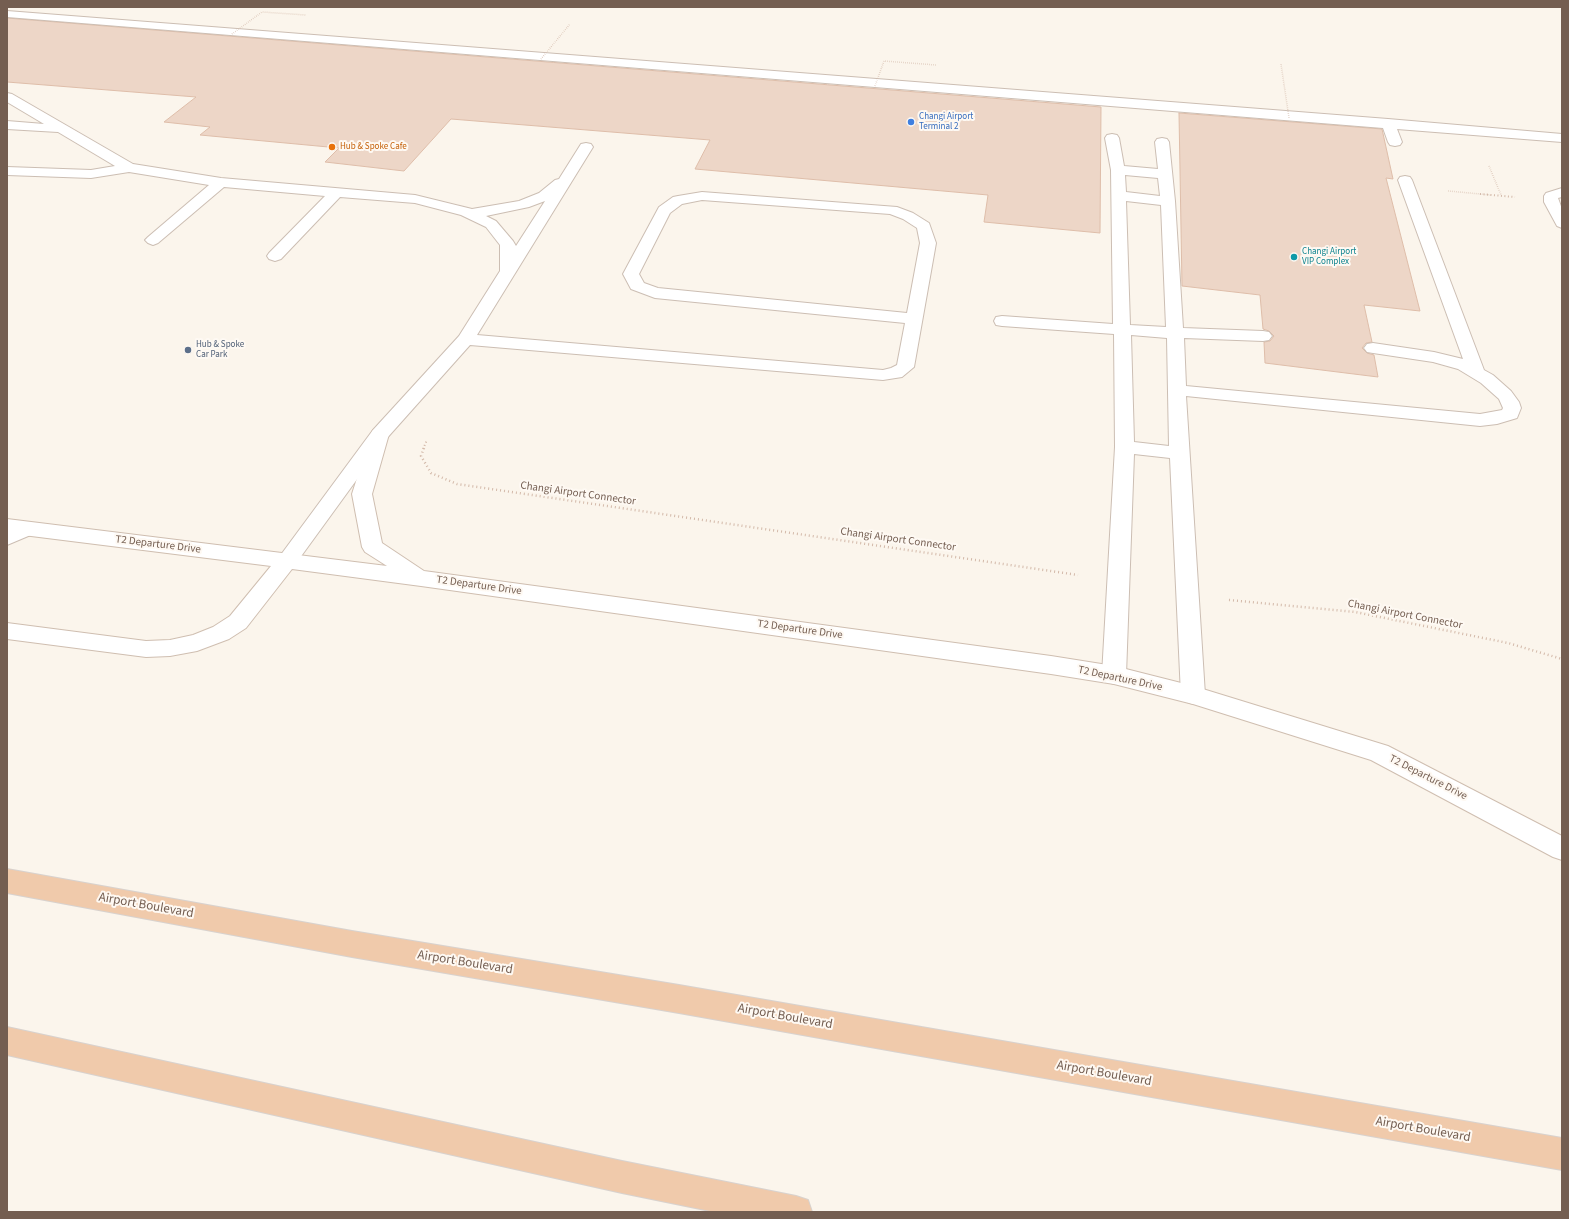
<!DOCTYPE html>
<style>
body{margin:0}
#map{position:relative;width:1569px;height:1219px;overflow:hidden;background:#fbf5ec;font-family:"Source Sans 3",sans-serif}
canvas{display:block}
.frame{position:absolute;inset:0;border:8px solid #745e51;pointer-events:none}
</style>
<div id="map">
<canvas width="1569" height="1219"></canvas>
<div class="frame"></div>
</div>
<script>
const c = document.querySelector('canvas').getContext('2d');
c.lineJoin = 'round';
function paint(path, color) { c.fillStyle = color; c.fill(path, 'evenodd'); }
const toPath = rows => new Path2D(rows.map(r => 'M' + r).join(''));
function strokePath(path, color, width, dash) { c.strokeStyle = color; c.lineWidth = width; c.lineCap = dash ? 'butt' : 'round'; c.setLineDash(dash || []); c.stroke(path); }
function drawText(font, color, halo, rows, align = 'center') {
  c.font = font + ' "Source Sans 3",sans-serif'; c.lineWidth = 4; c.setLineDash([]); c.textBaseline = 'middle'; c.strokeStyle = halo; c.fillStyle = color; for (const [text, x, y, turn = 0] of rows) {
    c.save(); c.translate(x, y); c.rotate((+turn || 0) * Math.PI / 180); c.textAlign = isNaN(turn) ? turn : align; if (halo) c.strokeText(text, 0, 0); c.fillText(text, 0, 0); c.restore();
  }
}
const building = toPath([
 [7,18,1101,107,1100,233,984,222,988,195,695,169,710,140,451,119,404,171,325,162,339,148,200,135,210,127,164,122,196,97,7,82,7,18],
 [1179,113,1382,129,1393,179,1386,178,1420,311,1364,305,1372,342,1366,343,1362,348,1367,353,1374,355,1378,377,1265,363,1264,342,1270,341,1274,336,1269,331,1263,329,1260,295,1182,286,1179,113]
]);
const pathFar2 = toPath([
 [1489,166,1501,195],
 [1448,191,1491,195]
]);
const pathFar1 = toPath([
 [1480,194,1515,197],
 [423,449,427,440]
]);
const path = toPath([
 [424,448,421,456,431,473,457,484,1078,575],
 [1229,600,1355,612,1508,643,1562,659]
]);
const service = toPath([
 [7,11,1388,119,1562,134,1562,142,1397,129,1402,142,1400,145,1395,146,1390,145,1388,142,1383,128,7,17,7,11],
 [7,93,12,94,133,164,221,178,415,195,472,209,519,201,539,193,555,180,559,179,581,144,586,143,591,144,593,147,477,335,883,370,891,368,897,365,905,323,655,298,631,289,623,274,659,207,673,197,678,196,702,192,897,207,913,213,929,223,936,243,914,367,902,377,883,380,470,345,387,438,294,566,287,568,280,566,276,561,280,556,373,430,459,336,500,271,500,245,486,227,461,215,415,203,340,197,281,259,275,261,269,259,267,256,269,253,325,196,224,187,158,243,153,245,148,243,145,240,148,237,209,185,129,172,91,178,7,175,7,167,91,170,115,166,58,132,7,129,7,121,44,124,7,102,7,93],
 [702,200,890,214,903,219,917,228,920,243,907,313,658,288,644,283,639,274,670,213,682,204,702,200],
 [545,201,516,246,513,241,496,221,486,216,529,207,545,201],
 [1112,134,1117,135,1119,138,1124,166,1158,169,1155,142,1157,139,1162,138,1167,139,1169,142,1175,201,1183,328,1263,331,1269,332,1272,336,1269,340,1263,341,1184,338,1186,386,1480,414,1502,410,1503,408,1499,399,1481,383,1458,369,1433,362,1373,353,1367,352,1364,348,1367,344,1373,343,1434,352,1463,359,1398,180,1400,177,1405,176,1410,177,1412,180,1484,370,1493,375,1511,391,1519,402,1521,408,1517,418,1497,424,1480,426,1186,396,1205,695,1201,701,1193,704,1185,701,1181,695,1170,458,1134,454,1126,675,1122,681,1114,684,1106,681,1102,675,1115,447,1114,334,1002,326,996,325,994,321,996,317,1002,316,1113,324,1111,170,1105,138,1107,135,1112,134],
 [1125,175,1158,178,1160,196,1126,192,1125,175],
 [1126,201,1161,205,1166,327,1130,325,1126,201],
 [1131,335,1167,338,1169,446,1134,442,1131,335],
 [1562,188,1562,197,1558,198,1562,209,1562,228,1557,226,1544,202,1544,196,1546,193,1562,188],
 [26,522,33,524,36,529,33,534,7,545,7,530,26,522]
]);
const secondary = toPath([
 [380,428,387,430,389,434,372,494,382,543,424,571,1051,656,1114,666,1193,686,1388,746,1562,836,1562,860,1553,857,1371,760,1193,704,1114,684,1051,674,421,586,292,569,246,628,229,639,197,651,170,656,146,657,7,639,7,623,146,641,170,640,193,635,213,627,230,616,271,566,7,533,7,519,387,566,365,552,362,547,352,494,371,434,373,430,380,428]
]);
const trunk = toPath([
 [7,869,352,931,679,985,1562,1138,1562,1170,679,1013,352,957,7,893,7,869],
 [7,1027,622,1161,796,1196,808,1200,812,1212,715,1212,622,1193,7,1055,7,1027]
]);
const pathBridge = toPath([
 [232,34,262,12,306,15],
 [541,59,570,24],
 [1281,64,1289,118],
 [875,86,884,61,936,65]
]);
const markers = [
 [911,122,4,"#3f7fe0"],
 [332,147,4,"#e8710a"],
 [1294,257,4,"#0f9aa8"],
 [188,350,4,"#5c6f8a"]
];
const farShopnames = [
 ["Changi Airport",919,117],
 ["Terminal 2",919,127]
];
const farFoodnames = [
 ["Hub & Spoke Cafe",340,147]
];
const farCulturenames = [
 ["Changi Airport",1302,252],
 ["VIP Complex",1302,262]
];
const farServicenames = [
 ["Hub & Spoke",196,345],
 ["Car Park",196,355]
];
const streetNames = [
 ["Changi Airport Connector",578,494,8],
 ["Changi Airport Connector",898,540,8],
 ["T2 Departure Drive",158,545,7],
 ["T2 Departure Drive",479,586,8],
 ["Changi Airport Connector",1405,615,11],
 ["T2 Departure Drive",800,630,8],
 ["T2 Departure Drive",1120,679,12],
 ["T2 Departure Drive",1428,778,27]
];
const nearStreetnames = [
 ["Airport Boulevard",146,906,10],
 ["Airport Boulevard",465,963,9],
 ["Airport Boulevard",785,1017,10],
 ["Airport Boulevard",1104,1074,10],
 ["Airport Boulevard",1423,1130,10]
];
paint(building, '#edd6c7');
strokePath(building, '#debda9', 1);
strokePath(service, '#ccbeb3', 2);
strokePath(secondary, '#cfbeb0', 2);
strokePath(trunk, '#d8d2ce', 2);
strokePath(pathFar2, '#d3b9a9', 1.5, [0.5, 1.5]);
strokePath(pathFar1, '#d3b9a9', 2, [1, 2.5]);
strokePath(path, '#d3b9a9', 2.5, [1, 3]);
paint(service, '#fff');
paint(secondary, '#fff');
paint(trunk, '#f0caab');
strokePath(pathBridge, '#d3b9a9', 1.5, [0.5, 1.5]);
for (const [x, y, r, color] of markers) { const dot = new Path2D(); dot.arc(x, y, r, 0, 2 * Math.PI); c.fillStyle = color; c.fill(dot); strokePath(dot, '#fef9f3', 1.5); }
drawText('9px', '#366cbe', '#fef9f3', farShopnames, 'left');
drawText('9px', '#c56008', '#fef9f3', farFoodnames, 'left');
drawText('9px', '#0d838f', '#fef9f3', farCulturenames, 'left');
drawText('9px', '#4e5e75', '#fef9f3', farServicenames, 'left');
drawText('11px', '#745e51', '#fef9f3', streetNames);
drawText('13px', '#745e51', '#fef9f3', nearStreetnames);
</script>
